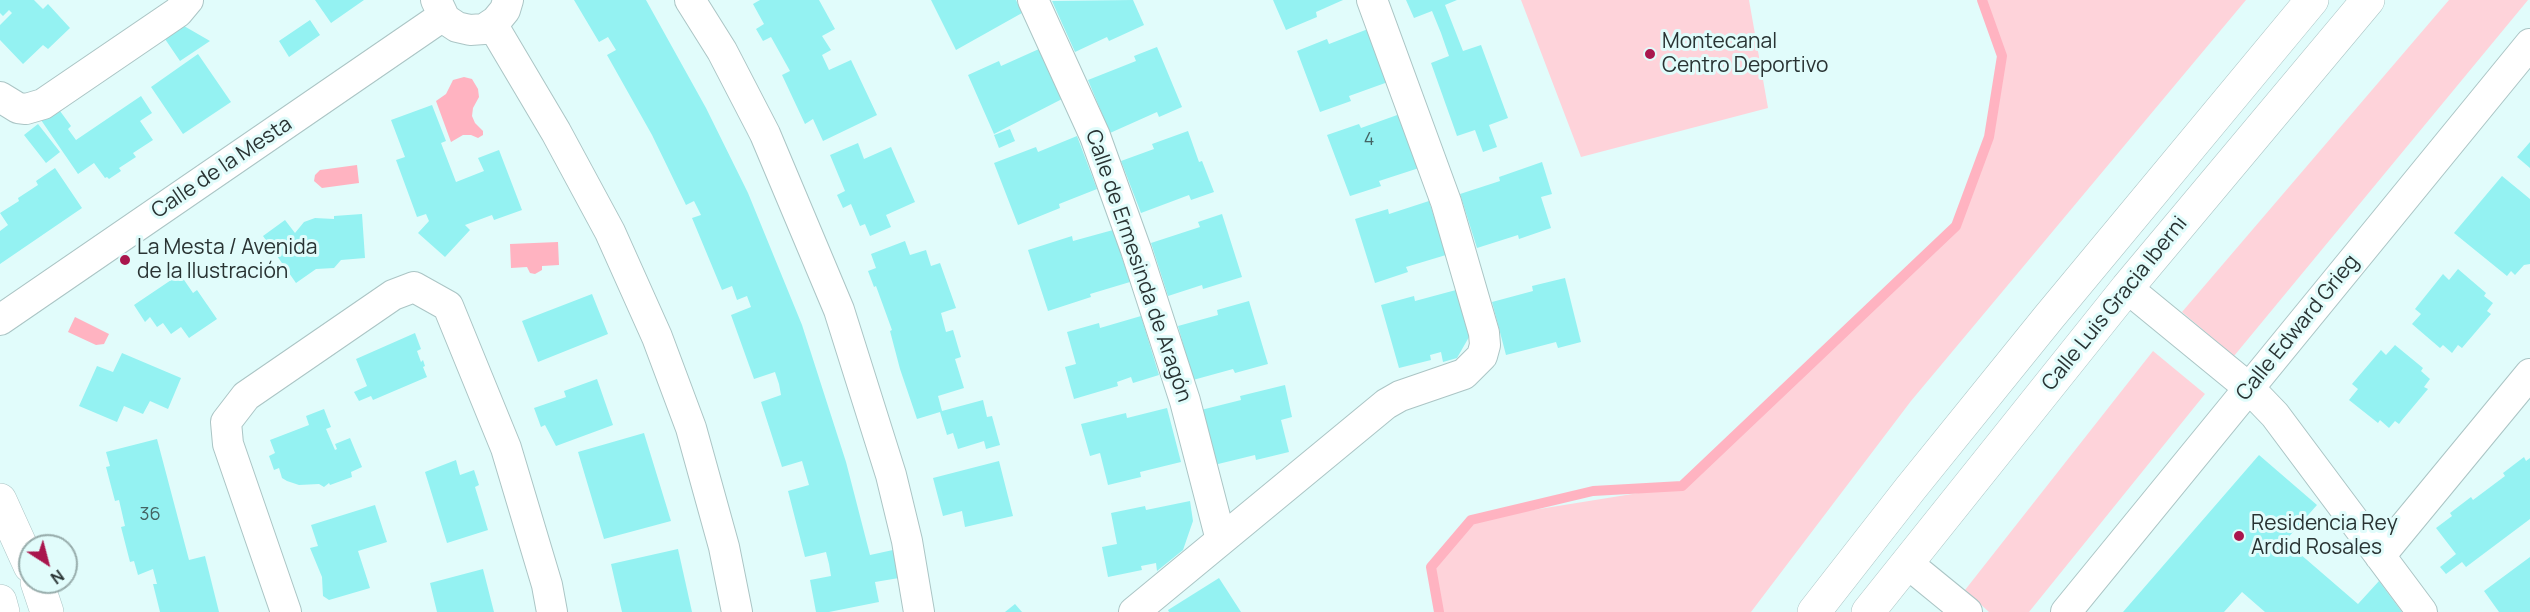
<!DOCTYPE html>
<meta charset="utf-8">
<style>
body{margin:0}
#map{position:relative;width:2530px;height:612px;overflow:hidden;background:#e1fcfb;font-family:Manrope,sans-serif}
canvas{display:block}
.north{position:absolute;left:18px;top:534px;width:60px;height:60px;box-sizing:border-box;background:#e1fcfb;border:2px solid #97acab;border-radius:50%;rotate:144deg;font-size:16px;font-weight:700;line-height:24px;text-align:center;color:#293333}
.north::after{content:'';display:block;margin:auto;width:21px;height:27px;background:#a9164d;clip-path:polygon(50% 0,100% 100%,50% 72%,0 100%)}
</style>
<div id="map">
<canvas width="2530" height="612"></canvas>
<div class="north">N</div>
</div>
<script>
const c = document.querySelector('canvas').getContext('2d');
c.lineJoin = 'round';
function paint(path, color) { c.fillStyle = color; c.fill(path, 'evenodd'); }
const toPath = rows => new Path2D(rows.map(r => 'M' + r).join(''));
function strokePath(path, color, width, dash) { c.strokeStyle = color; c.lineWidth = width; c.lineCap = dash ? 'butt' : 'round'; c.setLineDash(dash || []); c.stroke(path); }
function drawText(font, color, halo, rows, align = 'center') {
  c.font = font + ' Manrope,sans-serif'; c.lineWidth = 6; c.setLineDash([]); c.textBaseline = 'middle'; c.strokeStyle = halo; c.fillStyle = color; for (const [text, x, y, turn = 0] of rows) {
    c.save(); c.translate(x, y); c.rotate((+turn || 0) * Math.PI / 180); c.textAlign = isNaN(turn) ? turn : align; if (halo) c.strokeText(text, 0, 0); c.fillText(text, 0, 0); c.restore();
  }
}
const green = toPath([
 [1521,0,1749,0,1768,108,1581,157],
 [1982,0,2246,0,1911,401,1751,612,1439,612,1431,567,1471,520,1682,486,1956,226,1989,137,2002,56],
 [2449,0,2528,0,2234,356,2182,312],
 [2153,351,2205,394,2029,612,1989,612,1965,590]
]);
const water = toPath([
 [464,77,472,79,478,89,479,97,473,108,472,116,475,123,483,131,483,135,478,138,471,135,463,135,451,142,436,101,446,94,453,80],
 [357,165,359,183,322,188,314,181,315,175,320,170],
 [558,242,559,265,542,266,542,270,535,274,530,273,527,267,511,268,510,244],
 [75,317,109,334,104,344,96,345,68,332]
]);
const stream = toPath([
 [1439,612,1431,567,1471,520,1593,491,1682,486,1956,226,1989,137,2002,56,1982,0]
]);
const building = toPath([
 [0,0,34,0,43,9,48,4,70,28,48,49,43,45,23,64,0,40,0,25,12,13,9,10,3,16,0,13],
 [315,0,364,0,331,23],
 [574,0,646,0,706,108,748,193,802,325,846,462,870,555,893,550,899,578,875,582,879,602,829,612,816,612,810,580,831,576,829,564,826,552,805,557,788,491,809,485,802,461,782,467,761,402,781,395,779,384,775,372,754,379,731,315,751,307,747,296,737,300,732,286,722,290,692,218,701,215,694,201,686,205,652,135,607,55,616,50,608,37,599,42],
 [760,0,819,0,835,29,822,36,831,50,822,55,829,70,851,60,877,115,823,141,813,119,805,124,782,75,790,71,771,37,763,41,756,29,764,24,753,4],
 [931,0,1016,0,1022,13,956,50],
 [1133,0,1144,25,1109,41,1107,37,1075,52,1052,1],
 [1273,0,1343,0,1316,12,1317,17,1286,30],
 [1406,0,1457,0,1445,5,1463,51,1481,45,1508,118,1489,125,1497,147,1483,152,1475,130,1457,136,1431,63,1449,56,1441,33,1432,11,1414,18],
 [310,20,320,35,289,57,279,41],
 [184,26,210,41,180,61,165,39],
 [1368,29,1388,82,1349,96,1351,101,1320,112,1297,51,1327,39,1329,44],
 [1157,47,1182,107,1159,117,1157,112,1110,133,1088,80,1136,61,1134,56],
 [1039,49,1062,99,994,134,968,75,999,61,1001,66],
 [198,54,231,102,183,134,151,87],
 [141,96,152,113,140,121,153,140,133,153,136,157,119,168,121,171,109,179,107,177,105,178,94,163,78,174,41,120,60,111,71,126,68,129,76,140],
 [432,105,446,141,441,143,456,182,484,171,478,158,499,150,522,210,494,220,492,215,465,225,470,230,445,257,418,233,429,221,426,214,417,217,396,160,405,157,391,120],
 [1400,114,1419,168,1379,181,1381,186,1350,196,1327,135,1359,124,1361,128],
 [38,124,60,152,46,163,24,135],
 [1010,129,1015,141,999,148,994,135],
 [1188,131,1199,162,1202,161,1214,192,1191,200,1189,195,1141,213,1121,161,1154,149,1152,144],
 [1077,136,1097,189,1059,204,1060,208,1018,225,994,163,1036,147,1038,152],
 [2530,142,2530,168,2517,157],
 [858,143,864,159,891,147,915,202,886,215,891,227,870,236,865,224,860,226,851,204,843,208,837,195,845,191,830,155],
 [1542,162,1552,194,1541,197,1551,228,1519,239,1518,235,1477,248,1460,194,1500,181,1499,177],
 [55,168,82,208,0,264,0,231,8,225,0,213,19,201,18,198,38,185,36,181],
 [2502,176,2530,199,2530,264,2524,265,2515,275,2511,271,2507,276,2454,233],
 [1429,201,1446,255,1406,267,1408,272,1375,283,1355,219,1388,209,1389,214],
 [362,214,365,258,341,260,334,268,316,269,296,283,263,236,285,220,295,233,304,222,315,218,334,219,334,216],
 [1222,214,1242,277,1203,289,1202,285,1168,296,1151,243,1200,227,1198,222],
 [1113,230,1130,282,1090,294,1091,297,1048,311,1028,250,1072,236,1073,241],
 [905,241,910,255,926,250,931,266,940,263,956,308,941,313,946,332,953,330,961,357,955,359,964,388,938,396,942,411,983,400,987,417,992,416,1000,445,986,449,984,441,958,449,953,433,947,435,940,412,917,419,900,369,890,331,892,330,876,286,874,287,868,271,876,268,871,254],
 [2458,269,2486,293,2484,296,2493,303,2487,311,2491,314,2462,348,2458,345,2452,353,2443,345,2440,348,2412,324,2421,314,2415,309,2443,274,2449,280],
 [180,274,193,293,197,290,217,319,189,338,181,327,171,334,163,323,157,327,150,317,145,322,134,305],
 [1565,278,1581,342,1558,348,1556,342,1506,355,1492,302,1533,291,1532,286],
 [1456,290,1469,337,1457,358,1443,362,1441,352,1430,355,1431,360,1399,368,1381,305,1414,296,1415,301],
 [592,294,608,334,538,362,522,321],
 [1249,301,1268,364,1235,373,1233,369,1193,380,1178,326,1218,315,1217,310],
 [1141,316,1159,375,1133,383,1131,377,1117,382,1118,386,1074,399,1065,367,1076,364,1067,332,1099,323,1100,328],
 [415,333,421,349,417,351,421,362,423,360,425,366,423,367,427,377,373,400,371,396,359,401,354,392,367,386,356,359],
 [2395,345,2423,368,2421,371,2430,379,2424,387,2428,389,2402,420,2399,424,2395,421,2389,428,2380,420,2378,423,2349,400,2358,389,2352,384,2381,350,2386,355],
 [122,353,181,378,168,409,150,401,143,414,124,406,117,422,79,406,97,366,113,372],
 [597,379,613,425,556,446,545,425,541,427,534,408,566,397,564,391],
 [1285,385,1292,417,1281,420,1289,452,1256,460,1255,455,1214,465,1201,410,1241,400,1240,396],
 [1167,408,1181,462,1140,472,1141,477,1108,485,1100,453,1090,456,1081,424,1126,413,1127,418],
 [324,409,331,427,326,429,335,450,337,449,335,444,350,438,362,467,351,472,352,477,330,485,329,483,324,487,319,484,299,485,287,481,282,478,279,468,274,470,269,456,275,453,270,440,309,425,306,416],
 [644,433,671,521,604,539,578,452],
 [157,439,189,560,205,556,219,612,160,612,153,584,157,584,153,569,138,575,134,561,130,562,121,527,125,526,119,500,115,501,106,467,110,466,106,452],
 [2259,455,2317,505,2285,541,2358,604,2379,581,2402,612,2265,612,2242,592,2224,612,2123,612],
 [2524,457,2526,461,2530,458,2530,519,2466,567,2462,562,2446,574,2440,567,2456,554,2436,528,2452,516,2450,513,2471,497,2473,500,2505,476,2503,473],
 [456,460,460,475,474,470,479,485,475,487,488,530,447,543,425,472],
 [999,461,1013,516,965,527,962,511,943,516,933,478],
 [1190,501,1193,521,1183,550,1157,571,1156,563,1141,566,1142,570,1108,577,1102,547,1117,544,1111,513,1145,506,1146,510],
 [375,505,387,542,358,551,370,588,329,600,323,596,322,577,310,548,318,546,311,525],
 [678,549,692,612,622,612,611,564],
 [2530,557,2530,612,2499,612,2484,591],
 [483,569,494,612,437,612,430,583],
 [1219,578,1241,612,1169,612,1168,610],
 [1015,604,1022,612,1005,612]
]);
const street = toPath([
 [436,0,445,19,457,27,470,30,484,29,496,21,505,10,508,0],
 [690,0,722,51,765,134,839,310,891,475,907,541,919,612],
 [1033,0,1095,136,1136,250,1185,401,1221,540],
 [492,24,556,132,610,232,657,337,691,428,724,547,737,612],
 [0,97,18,108,26,109,43,104,178,12,188,0],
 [2127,288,2249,388,2275,415,2422,612],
 [0,320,443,16],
 [2380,556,2530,374],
 [1907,563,1967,612],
 [286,612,228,444,226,422,246,396,393,295,414,287,448,306,506,448,547,585,552,612],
 [1134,612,1386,404,1400,396,1464,374,1482,356,1485,345,1484,333,1446,202,1372,0],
 [2066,612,2530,44]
]);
const secondary = toPath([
 [0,500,30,566],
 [37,582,47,612],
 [0,601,3,612],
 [1814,612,1910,489,2049,317,2312,0],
 [1868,612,2127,288,2368,0]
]);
const markers = [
 [1650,54,6,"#a9164d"],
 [125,260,6,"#a9164d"],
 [2239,536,6,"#a9164d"]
];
const numberNames = [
 ["4",1369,140],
 ["36",150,515]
];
const poiNames = [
 ["Montecanal",1662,42],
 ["Centro Deportivo",1662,66],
 ["La Mesta / Avenida",137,248],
 ["de la Ilustración",137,272],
 ["Residencia Rey",2251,524],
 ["Ardid Rosales",2251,548]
];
const streetNames = [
 ["Calle de la Mesta",222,168,-34],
 ["Calle de Ermesinda de Aragón",1138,266,71],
 ["Calle Luis Gracia Iberni",2115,304,-51],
 ["Calle Edward Grieg",2298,328,-51]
];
paint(green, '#fed3da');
paint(water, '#ffb3c1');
strokePath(stream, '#ffb3c1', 10);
paint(building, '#94f2f2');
strokePath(street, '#abc5c5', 32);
strokePath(secondary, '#abc5c5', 34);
strokePath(street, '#fff', 30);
strokePath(secondary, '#fff', 33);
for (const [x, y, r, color] of markers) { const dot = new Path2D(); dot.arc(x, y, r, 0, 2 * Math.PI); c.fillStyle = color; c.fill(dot); strokePath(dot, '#e1fcfb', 2); }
drawText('18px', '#446363', null, numberNames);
drawText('21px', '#293333', '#e1fcfb', poiNames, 'left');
drawText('21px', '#293333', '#e1fcfb', streetNames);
</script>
